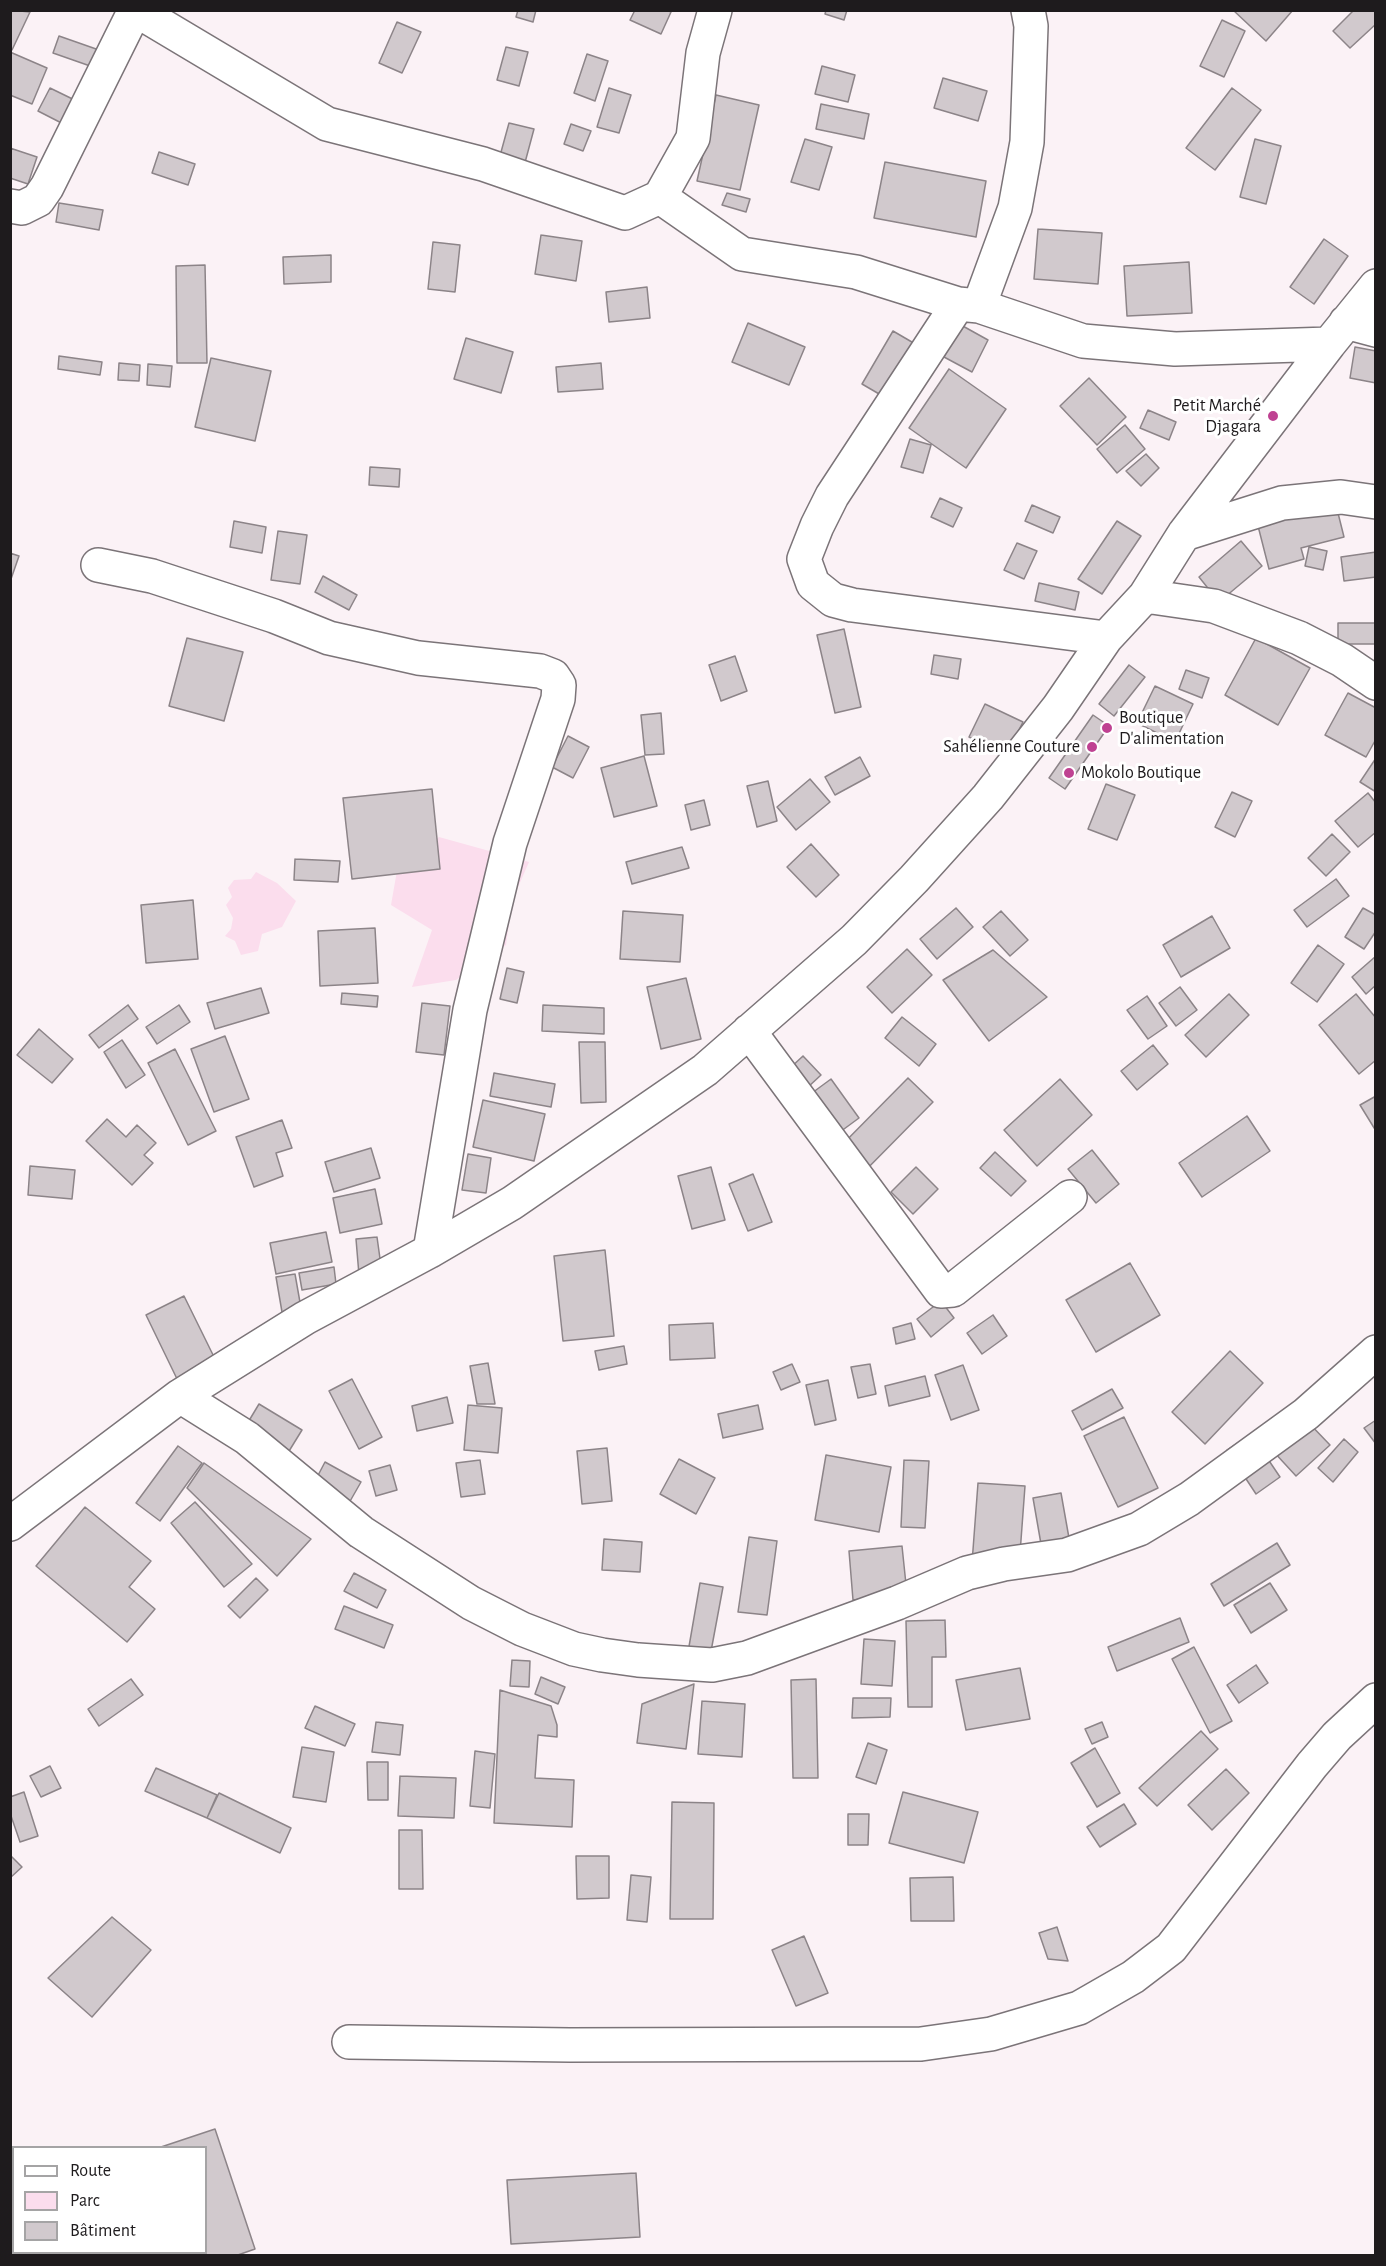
<!DOCTYPE html>
<meta charset="utf-8">
<style>
body{margin:0}
#map{position:relative;width:1386px;height:2266px;overflow:hidden;background:#fbf2f6;font-family:"Alegreya Sans",sans-serif}
canvas{display:block}
.frame{position:absolute;inset:0;border:12px solid #1e1b1d;pointer-events:none}
.legend{position:absolute;left:12px;top:2146px;width:195px;height:108px;box-sizing:border-box;background:#fff;border:2px solid #a5a4a5;margin:0;padding:8px 10px;list-style:none;font-size:18px;color:#1e1b1d}
.legend li{display:flex;align-items:center;gap:12px;height:30px}
.legend b{width:30px;border:2px solid #a5a4a5}
</style>
<div id="map">
<canvas width="1386" height="2266"></canvas>
<div class="frame"></div>
<ul class="legend">
<li><b style="height:8px;background:#fff"></b>Route</li>
<li><b style="height:16px;background:#fbdded"></b>Parc</li>
<li><b style="height:16px;background:#d1c9cd"></b>Bâtiment</li>
</ul>
</div>
<script>
const c = document.querySelector('canvas').getContext('2d');
c.lineJoin = 'round';
function paint(path, color) { c.fillStyle = color; c.fill(path, 'evenodd'); }
const toPath = rows => new Path2D(rows.map(r => 'M' + r).join(''));
function strokePath(path, color, width, dash) { c.strokeStyle = color; c.lineWidth = width; c.lineCap = dash ? 'butt' : 'round'; c.setLineDash(dash || []); c.stroke(path); }
function drawText(font, color, halo, rows, align = 'center') {
  c.font = font + ' "Alegreya Sans",sans-serif'; c.lineWidth = 6; c.setLineDash([]); c.textBaseline = 'middle'; c.strokeStyle = halo; c.fillStyle = color; for (const [text, x, y, turn = 0] of rows) {
    c.save(); c.translate(x, y); c.rotate((+turn || 0) * Math.PI / 180); c.textAlign = isNaN(turn) ? turn : align; if (halo) c.strokeText(text, 0, 0); c.fillText(text, 0, 0); c.restore();
  }
}
const green = toPath([
 [439,837,529,862,512,901,506,945,456,980,412,987,432,930,391,905,398,865],
 [256,872,277,883,296,901,282,927,262,934,258,951,241,955,235,941,225,936,231,929,233,918,226,905,232,897,228,888,234,880,251,879]
]);
const building = toPath([
 [10,10,30,12,12,50,10,49,10,10],
 [518,10,536,10,533,22,516,17,518,10],
 [635,10,667,10,671,12,661,34,630,20,635,10],
 [826,10,847,10,844,20,825,14,826,10],
 [1233,10,1293,10,1266,41,1233,10],
 [1354,10,1376,10,1376,24,1350,48,1333,31,1354,10],
 [1222,20,1245,31,1224,77,1200,66,1222,20],
 [397,22,421,32,402,73,379,63,397,22],
 [59,36,99,50,93,67,53,53,59,36],
 [506,47,528,52,519,86,497,80,506,47],
 [10,52,47,68,32,104,10,95,10,52],
 [587,54,608,61,595,101,574,93,587,54],
 [822,66,855,75,848,102,815,94,822,66],
 [943,78,987,91,978,121,934,108,943,78],
 [50,88,91,108,79,132,38,111,50,88],
 [609,88,631,95,619,133,597,127,609,88],
 [1232,88,1261,110,1215,170,1186,148,1232,88],
 [716,95,759,105,740,190,697,181,716,95],
 [821,104,869,114,864,139,816,129,821,104],
 [509,123,534,129,523,170,498,163,509,123],
 [571,124,591,131,583,151,564,144,571,124],
 [805,139,832,147,819,190,791,182,805,139],
 [1255,139,1281,146,1266,204,1240,197,1255,139],
 [10,148,37,157,28,184,10,178,10,148],
 [159,152,195,164,188,185,152,173,159,152],
 [885,162,986,181,976,237,874,218,885,162],
 [727,193,750,199,746,212,722,205,727,193],
 [59,203,103,210,99,230,56,222,59,203],
 [1038,229,1102,233,1098,284,1034,279,1038,229],
 [541,235,582,241,576,281,535,274,541,235],
 [1324,239,1348,256,1314,304,1290,287,1324,239],
 [433,242,460,245,455,292,428,289,433,242],
 [331,255,331,282,284,284,283,257,331,255],
 [1189,262,1192,313,1127,316,1124,266,1189,262],
 [205,265,207,363,177,363,176,266,205,265],
 [647,287,650,318,609,322,606,292,647,287],
 [748,323,805,347,789,385,732,362,748,323],
 [961,325,988,340,972,372,944,357,961,325],
 [893,331,917,345,886,398,862,384,893,331],
 [466,338,513,352,501,393,454,379,466,338],
 [1355,347,1376,351,1376,383,1350,378,1355,347],
 [59,356,102,362,100,375,58,369,59,356],
 [211,358,271,371,255,441,195,427,211,358],
 [119,363,140,365,139,381,118,380,119,363],
 [601,363,603,389,558,392,556,367,601,363],
 [148,364,172,366,170,387,147,385,148,364],
 [949,369,1006,409,966,468,909,428,949,369],
 [1089,378,1126,417,1097,445,1060,406,1089,378],
 [1148,410,1176,422,1169,440,1140,428,1148,410],
 [1125,425,1145,449,1117,473,1097,449,1125,425],
 [910,439,931,445,923,473,901,467,910,439],
 [1146,454,1159,468,1141,486,1126,471,1146,454],
 [370,467,400,469,399,487,369,485,370,467],
 [940,498,962,508,953,527,931,517,940,498],
 [1335,501,1344,537,1301,548,1304,559,1269,569,1257,522,1335,501],
 [1032,505,1060,517,1053,533,1025,521,1032,505],
 [234,521,266,527,262,553,230,547,234,521],
 [1117,521,1141,536,1102,594,1078,579,1117,521],
 [278,531,307,535,300,584,271,580,278,531],
 [1241,541,1262,566,1219,602,1199,577,1241,541],
 [1017,543,1037,551,1024,579,1004,570,1017,543],
 [1309,547,1327,551,1323,570,1305,566,1309,547],
 [1376,552,1376,577,1344,581,1341,557,1376,552],
 [10,553,19,556,11,579,10,579,10,553],
 [323,576,357,595,349,610,315,592,323,576],
 [1039,583,1079,592,1075,610,1035,601,1039,583],
 [1338,623,1376,623,1376,644,1338,644,1338,623],
 [844,629,861,707,835,713,817,635,844,629],
 [187,638,243,652,224,721,169,706,187,638],
 [1256,638,1310,668,1278,725,1225,695,1256,638],
 [934,655,961,659,958,679,931,674,934,655],
 [735,656,747,691,721,701,709,665,735,656],
 [1129,665,1145,677,1114,716,1099,704,1129,665],
 [1186,670,1209,678,1202,698,1179,689,1186,670],
 [1155,686,1193,704,1175,742,1137,723,1155,686],
 [1348,693,1376,708,1376,739,1366,757,1325,735,1348,693],
 [985,704,1023,722,1006,755,969,737,985,704],
 [661,713,664,754,645,755,641,715,661,713],
 [1093,715,1109,726,1065,789,1049,778,1093,715],
 [568,736,589,747,573,778,552,767,568,736],
 [644,756,657,806,614,817,601,768,644,756],
 [860,757,870,776,835,795,825,777,860,757],
 [1376,758,1376,792,1360,782,1376,758],
 [810,779,830,802,796,830,777,807,810,779],
 [768,781,777,821,757,827,747,786,768,781],
 [1106,784,1135,795,1117,840,1088,829,1106,784],
 [432,789,440,869,352,879,343,798,432,789],
 [1232,792,1252,801,1235,837,1215,827,1232,792],
 [1368,793,1376,803,1376,832,1358,847,1335,821,1368,793],
 [704,800,710,825,691,830,685,805,704,800],
 [1332,834,1350,852,1326,876,1308,858,1332,834],
 [811,844,839,875,816,897,787,867,811,844],
 [682,847,689,868,632,884,626,862,682,847],
 [295,859,340,861,338,882,294,880,295,859],
 [1336,879,1349,896,1307,927,1294,910,1336,879],
 [193,900,198,959,146,963,141,905,193,900],
 [956,908,973,927,937,959,920,939,956,908],
 [1363,908,1376,915,1376,931,1364,949,1345,937,1363,908],
 [623,911,683,915,680,962,620,959,623,911],
 [1001,911,1028,940,1010,956,983,927,1001,911],
 [1212,916,1230,948,1181,977,1163,945,1212,916],
 [375,928,378,983,320,986,318,931,375,928],
 [1318,945,1344,964,1317,1002,1291,983,1318,945],
 [907,949,932,975,892,1013,867,987,907,949],
 [993,950,1047,997,989,1041,943,980,993,950],
 [1376,956,1376,985,1366,994,1352,977,1376,956],
 [507,968,524,972,517,1003,500,999,507,968],
 [686,978,701,1039,661,1049,647,987,686,978],
 [1180,987,1197,1010,1176,1026,1159,1003,1180,987],
 [261,988,269,1013,215,1029,207,1003,261,988],
 [342,993,378,996,377,1007,341,1004,342,993],
 [1229,994,1249,1015,1206,1057,1185,1035,1229,994],
 [1356,994,1376,1018,1376,1060,1359,1074,1319,1025,1356,994],
 [1147,996,1167,1026,1148,1039,1127,1010,1147,996],
 [422,1003,450,1006,444,1055,416,1052,422,1003],
 [128,1005,138,1019,99,1048,89,1035,128,1005],
 [179,1005,190,1022,157,1044,146,1027,179,1005],
 [543,1005,604,1008,604,1034,542,1031,543,1005],
 [902,1017,936,1044,919,1066,885,1038,902,1017],
 [39,1029,73,1059,52,1083,17,1055,39,1029],
 [225,1036,249,1099,214,1112,191,1049,225,1036],
 [122,1040,145,1075,126,1088,104,1052,122,1040],
 [579,1042,605,1042,606,1102,581,1103,579,1042],
 [1153,1045,1168,1064,1137,1090,1121,1071,1153,1045],
 [175,1049,216,1131,188,1145,148,1063,175,1049],
 [803,1056,821,1075,793,1101,776,1081,803,1056],
 [494,1073,555,1084,551,1107,490,1096,494,1073],
 [908,1078,933,1102,854,1182,829,1158,908,1078],
 [831,1079,859,1118,825,1143,797,1104,831,1079],
 [1060,1079,1092,1115,1037,1166,1004,1130,1060,1079],
 [1376,1096,1376,1131,1360,1105,1376,1096],
 [483,1100,545,1114,534,1161,473,1147,483,1100],
 [1247,1116,1270,1151,1202,1197,1179,1163,1247,1116],
 [107,1119,126,1137,137,1125,156,1143,144,1155,153,1163,132,1185,86,1141,107,1119],
 [282,1120,292,1148,276,1153,283,1176,254,1187,236,1137,282,1120],
 [371,1148,380,1178,334,1192,325,1162,371,1148],
 [1092,1150,1119,1184,1096,1203,1068,1169,1092,1150],
 [995,1152,1026,1181,1011,1196,980,1168,995,1152],
 [468,1154,491,1158,486,1193,462,1190,468,1154],
 [30,1166,75,1170,72,1199,28,1195,30,1166],
 [711,1167,725,1220,692,1229,678,1176,711,1167],
 [916,1167,938,1189,913,1214,891,1192,916,1167],
 [753,1174,772,1222,748,1231,729,1184,753,1174],
 [375,1189,382,1224,340,1233,333,1198,375,1189],
 [326,1232,332,1262,276,1274,270,1243,326,1232],
 [377,1237,382,1273,359,1275,356,1239,377,1237],
 [605,1250,614,1336,563,1341,554,1256,605,1250],
 [1130,1263,1160,1315,1096,1352,1066,1300,1130,1263],
 [334,1267,336,1284,302,1290,299,1273,334,1267],
 [295,1274,301,1308,282,1312,276,1277,295,1274],
 [184,1296,217,1363,179,1383,146,1315,184,1296],
 [941,1301,954,1318,931,1337,917,1319,941,1301],
 [993,1315,1007,1336,982,1354,967,1333,993,1315],
 [713,1323,715,1358,670,1360,669,1325,713,1323],
 [911,1323,915,1339,896,1344,893,1328,911,1323],
 [624,1346,627,1364,599,1370,595,1351,624,1346],
 [1230,1351,1263,1383,1205,1444,1172,1412,1230,1351],
 [488,1363,495,1404,477,1404,470,1366,488,1363],
 [792,1364,800,1382,781,1390,773,1372,792,1364],
 [870,1364,876,1394,858,1398,851,1367,870,1364],
 [963,1365,979,1410,951,1420,935,1375,963,1365],
 [925,1376,930,1396,889,1406,885,1386,925,1376],
 [352,1379,382,1437,359,1449,329,1391,352,1379],
 [828,1380,836,1420,815,1425,806,1385,828,1380],
 [1112,1389,1123,1408,1082,1430,1072,1411,1112,1389],
 [447,1397,453,1423,417,1431,412,1406,447,1397],
 [259,1404,302,1430,286,1456,244,1429,259,1404],
 [468,1405,502,1408,498,1453,464,1450,468,1405],
 [758,1405,763,1429,723,1438,718,1414,758,1405],
 [1124,1417,1158,1488,1118,1507,1084,1436,1124,1417],
 [1306,1420,1330,1445,1296,1476,1273,1451,1306,1420],
 [1376,1420,1376,1444,1364,1428,1376,1420],
 [1251,1434,1280,1477,1256,1494,1227,1450,1251,1434],
 [1344,1439,1358,1452,1333,1482,1318,1468,1344,1439],
 [178,1446,202,1463,160,1521,136,1503,178,1446],
 [607,1448,612,1501,582,1504,577,1451,607,1448],
 [826,1455,891,1467,879,1532,815,1520,826,1455],
 [679,1459,715,1478,696,1514,660,1494,679,1459],
 [480,1460,485,1494,461,1497,456,1463,480,1460],
 [904,1460,929,1461,925,1528,901,1527,904,1460],
 [325,1462,361,1482,349,1503,314,1483,325,1462],
 [204,1463,311,1539,277,1576,187,1488,204,1463],
 [390,1465,397,1490,376,1496,369,1471,390,1465],
 [978,1483,1025,1486,1019,1567,972,1563,978,1483],
 [1061,1493,1069,1538,1041,1544,1033,1498,1061,1493],
 [195,1502,252,1564,224,1587,171,1523,195,1502],
 [85,1507,151,1561,129,1587,155,1609,127,1642,36,1566,85,1507],
 [749,1537,777,1541,767,1615,738,1612,749,1537],
 [604,1539,642,1542,640,1572,602,1570,604,1539],
 [1277,1543,1290,1565,1224,1606,1211,1584,1277,1543],
 [902,1546,907,1594,853,1600,849,1551,902,1546],
 [354,1573,386,1590,377,1608,344,1591,354,1573],
 [256,1578,268,1590,240,1618,228,1606,256,1578],
 [700,1583,723,1587,709,1662,687,1658,700,1583],
 [1270,1583,1287,1610,1251,1633,1234,1605,1270,1583],
 [344,1606,393,1625,384,1648,335,1629,344,1606],
 [1180,1618,1189,1642,1117,1671,1108,1647,1180,1618],
 [945,1620,946,1657,932,1657,932,1707,908,1707,906,1621,945,1620],
 [864,1639,895,1641,892,1686,861,1684,864,1639],
 [1194,1647,1232,1721,1210,1733,1172,1659,1194,1647],
 [512,1660,530,1661,529,1687,510,1686,512,1660],
 [1256,1665,1268,1683,1239,1703,1227,1685,1256,1665],
 [1020,1668,1030,1719,966,1730,956,1680,1020,1668],
 [541,1677,565,1687,558,1704,535,1694,541,1677],
 [131,1679,143,1695,99,1726,88,1709,131,1679],
 [816,1679,818,1778,793,1778,791,1680,816,1679],
 [694,1684,686,1749,637,1743,642,1704,694,1684],
 [500,1690,551,1706,557,1725,557,1737,538,1735,535,1778,574,1780,572,1827,494,1823,500,1690],
 [853,1698,891,1698,890,1717,852,1718,853,1698],
 [702,1701,745,1704,742,1757,698,1754,702,1701],
 [315,1706,355,1724,345,1746,305,1728,315,1706],
 [376,1722,403,1725,400,1755,372,1752,376,1722],
 [1102,1722,1108,1737,1092,1744,1085,1729,1102,1722],
 [1201,1731,1218,1749,1157,1806,1139,1788,1201,1731],
 [868,1743,887,1750,876,1784,856,1777,868,1743],
 [302,1747,334,1752,326,1802,293,1797,302,1747],
 [1095,1748,1120,1793,1097,1807,1071,1763,1095,1748],
 [475,1751,495,1754,490,1808,470,1806,475,1751],
 [367,1762,388,1762,388,1800,368,1800,367,1762],
 [50,1766,61,1788,41,1797,30,1776,50,1766],
 [156,1768,217,1795,207,1818,145,1791,156,1768],
 [1226,1769,1249,1793,1212,1830,1188,1805,1226,1769],
 [400,1776,456,1778,454,1818,398,1816,400,1776],
 [24,1792,38,1836,20,1842,10,1813,10,1797,24,1792],
 [903,1792,978,1812,964,1863,889,1843,903,1792],
 [219,1793,291,1828,280,1853,207,1818,219,1793],
 [672,1802,714,1803,713,1919,670,1919,672,1802],
 [1124,1804,1136,1824,1100,1847,1087,1827,1124,1804],
 [848,1814,869,1814,868,1845,848,1845,848,1814],
 [399,1830,422,1830,423,1889,399,1889,399,1830],
 [10,1855,22,1867,10,1878,10,1855],
 [576,1856,609,1856,609,1898,577,1899,576,1856],
 [631,1875,651,1877,647,1922,627,1920,631,1875],
 [953,1877,954,1921,911,1921,910,1878,953,1877],
 [112,1917,151,1950,92,2017,48,1978,112,1917],
 [1057,1927,1068,1961,1048,1959,1039,1933,1057,1927],
 [804,1936,828,1993,796,2006,772,1950,804,1936],
 [215,2129,255,2249,235,2256,170,2256,169,2252,206,2252,206,2148,158,2148,215,2129],
 [636,2173,640,2237,511,2244,507,2180,636,2173]
]);
const street = toPath([
 [136,10,327,124,483,164,625,213,660,197,742,254,856,272,958,304,979,306,1083,341,1175,349,1329,344],
 [660,197,693,138,703,53,715,10],
 [10,206,22,208,38,200,47,187,135,10],
 [958,304,832,496,817,526,804,559,813,584,833,600,852,605,1106,638],
 [979,306,1015,208,1027,142,1031,26,1028,10],
 [1346,322,1376,330],
 [1184,534,1282,503,1341,497,1376,502],
 [98,565,152,576,274,616,329,638,418,658,540,671,553,676,559,685,558,699,510,843,470,1010,430,1251],
 [1145,596,1214,606,1299,638,1342,660,1376,683],
 [749,1031,941,1291,953,1290,1070,1197],
 [180,1396,247,1438,361,1532,471,1603,522,1629,574,1649,602,1655,638,1660,712,1665,747,1658,897,1603,967,1573,1004,1564,1067,1555,1139,1529,1189,1499,1306,1414,1376,1352],
 [10,1524,180,1396,305,1318,430,1251,512,1203,705,1070,854,940,914,879,988,797,1058,708,1106,638,1145,596,1184,534,1329,344,1376,286],
 [349,2042,570,2045,921,2044,991,2034,1079,2008,1133,1977,1171,1948,1312,1765,1337,1736,1376,1700]
]);
const markers = [
 [1273,416,6,"#bf4292"],
 [1107,728,6,"#bf4292"],
 [1092,747,6,"#bf4292"],
 [1069,773,6,"#bf4292"]
];
const poiNames = [
 ["Petit Marché",1261,406],
 ["Djagara",1261,427],
 ["Boutique",1119,718,"left"],
 ["D'alimentation",1119,739,"left"],
 ["Sahélienne Couture",1080,747],
 ["Mokolo Boutique",1081,773,"left"]
];
paint(green, '#fbdded');
paint(building, '#d1c9cd');
strokePath(building, '#8c8488', 1.5);
strokePath(street, '#7b7478', 36);
strokePath(street, '#fff', 33);
for (const [x, y, r, color] of markers) { const dot = new Path2D(); dot.arc(x, y, r, 0, 2 * Math.PI); c.fillStyle = color; c.fill(dot); strokePath(dot, '#fff', 2); }
drawText('18px', '#1e1b1d', '#fff', poiNames, 'right');
</script>
